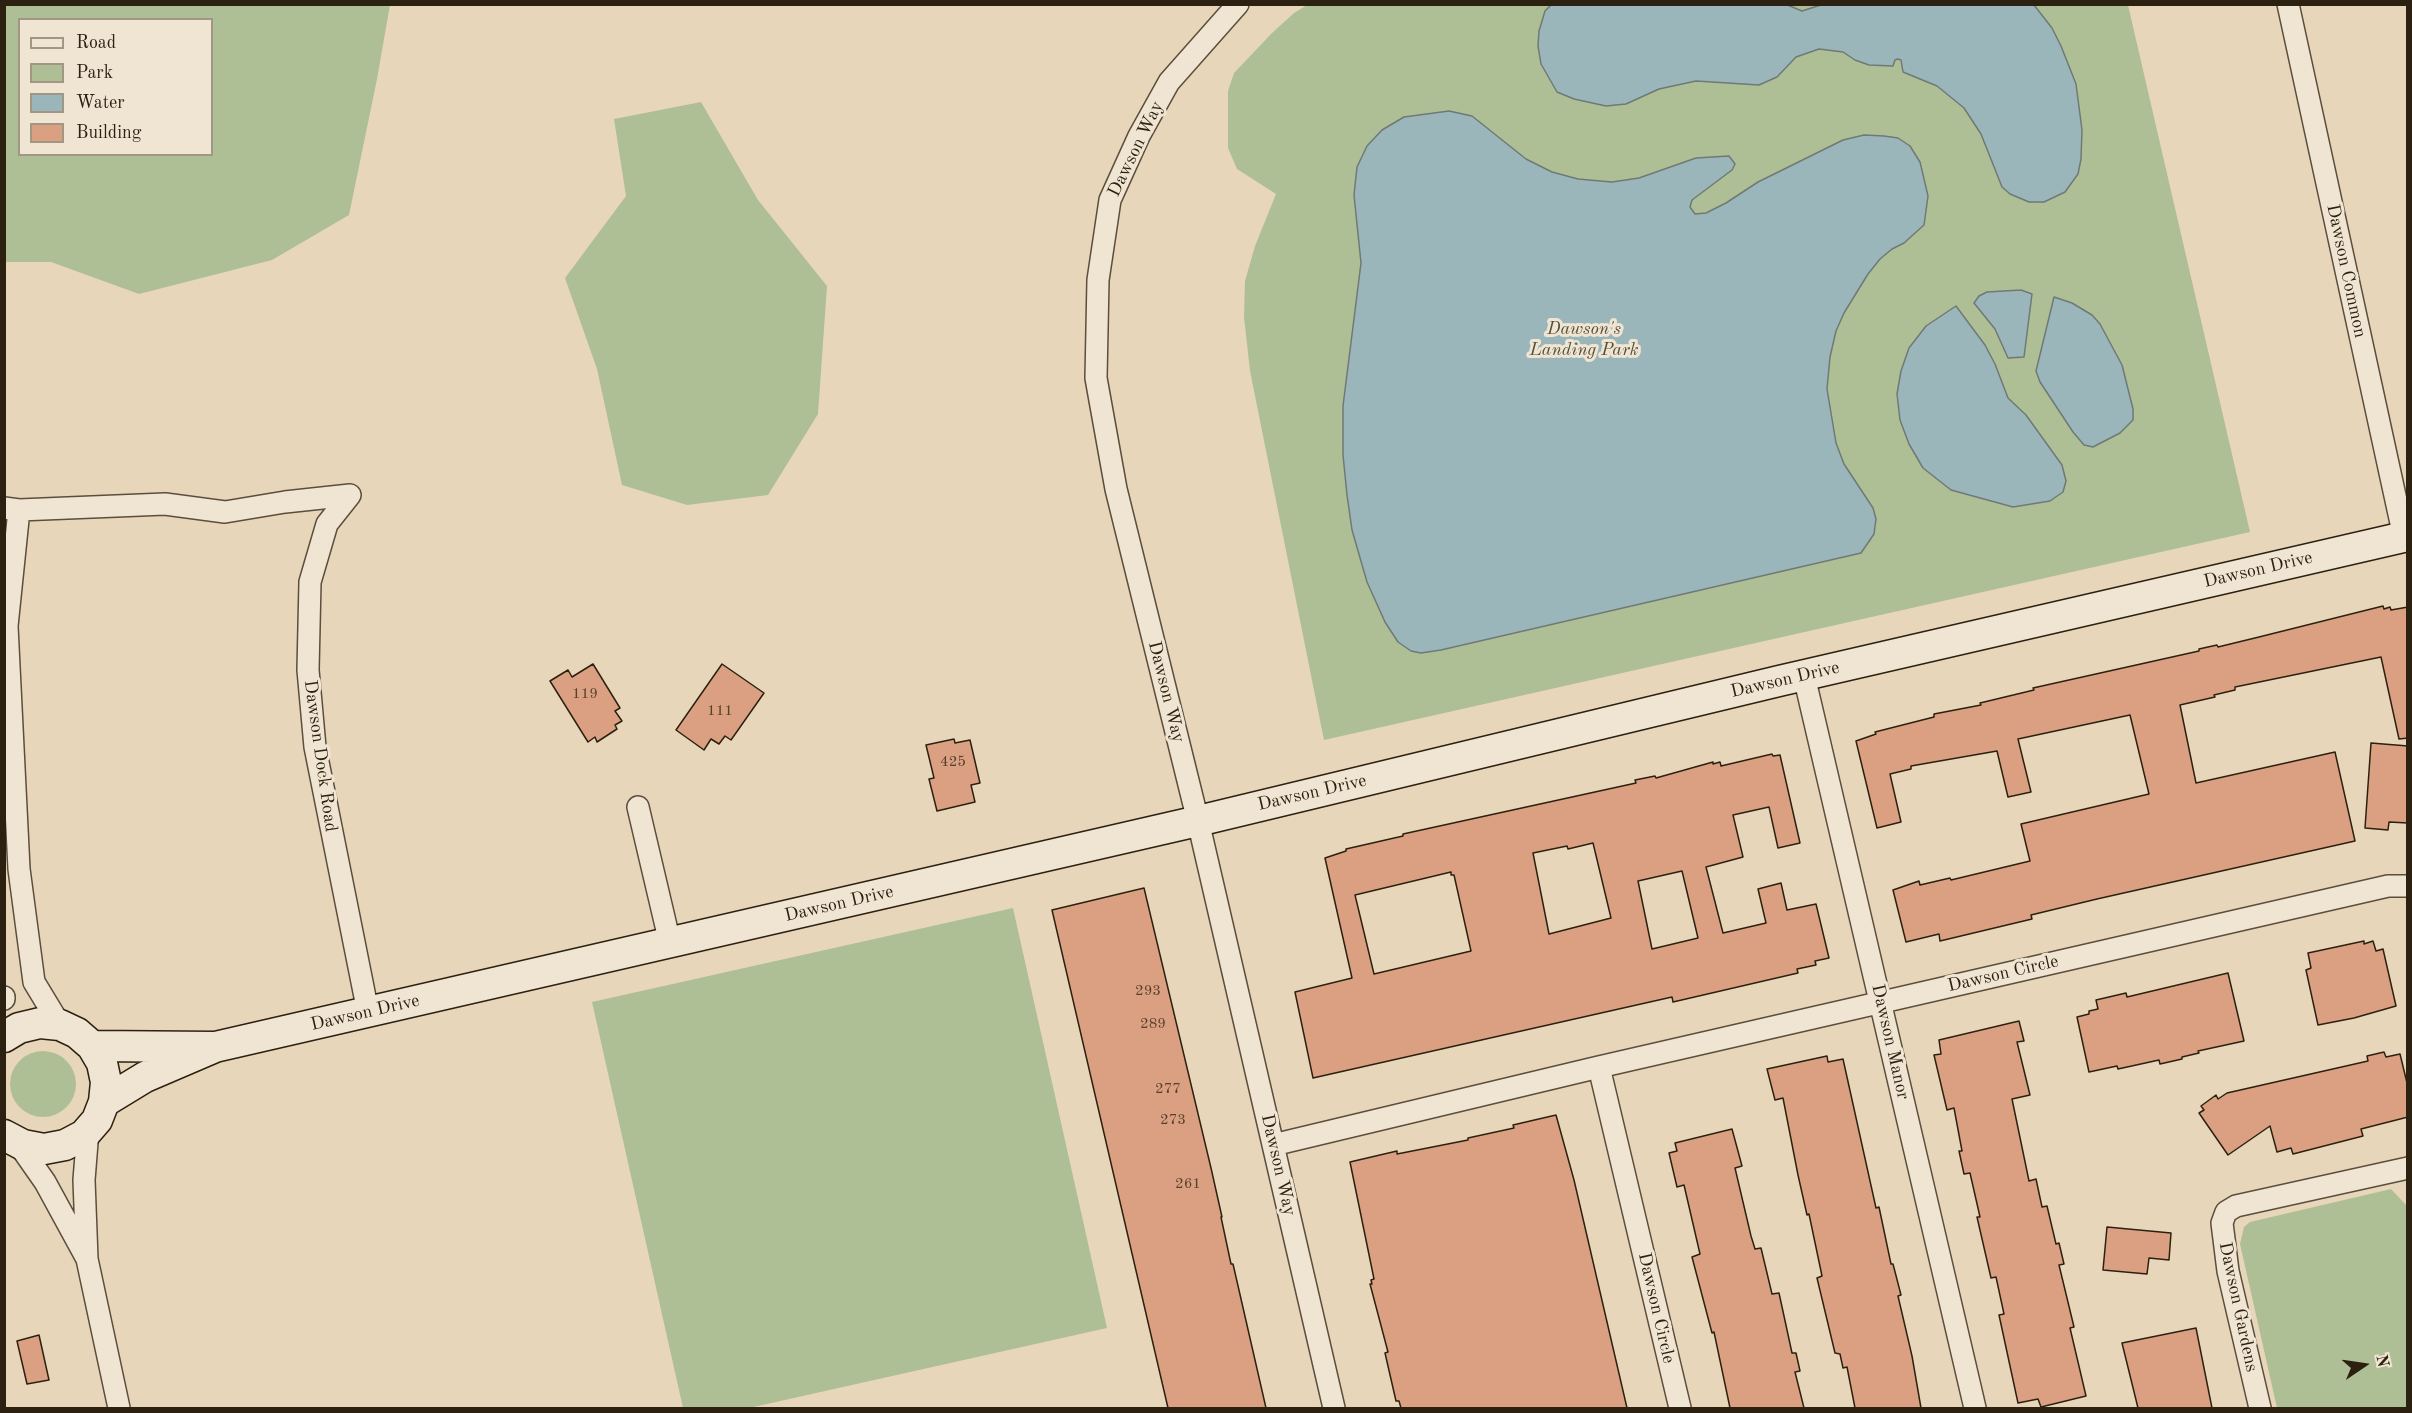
<!DOCTYPE html>
<style>
body{margin:0}
#map{position:relative;width:2412px;height:1413px;overflow:hidden;background:#e8d6bb;font-family:"Old Standard TT",serif}
canvas{display:block}
.frame{position:absolute;inset:0;border:6px solid #2c2110;pointer-events:none}
.legend{position:absolute;left:18px;top:18px;width:195px;height:138px;box-sizing:border-box;background:#f0e4d3;border:2px solid #a29685;margin:0;padding:8px 10px;list-style:none;font-size:18px;color:#2c2110}
.legend li{display:flex;align-items:center;gap:12px;height:30px}
.legend b{width:30px;border:2px solid #a29685}
.north{position:absolute;left:2334px;top:1335px;width:60px;height:60px;-webkit-text-stroke:4px #f0e4d3;paint-order:stroke;rotate:77deg;font-size:16px;font-weight:700;line-height:24px;text-align:center;color:#2c2110}
.north::after{content:'';display:block;margin:auto;width:21px;height:27px;background:#2c2110;clip-path:polygon(50% 0,100% 100%,50% 72%,0 100%)}
</style>
<div id="map">
<canvas width="2412" height="1413"></canvas>
<div class="frame"></div>
<ul class="legend">
<li><b style="height:8px;background:#f0e4d3"></b>Road</li>
<li><b style="height:16px;background:#afbf95"></b>Park</li>
<li><b style="height:16px;background:#9bb6ba"></b>Water</li>
<li><b style="height:16px;background:#daa081"></b>Building</li>
</ul>
<div class="north">N</div>
</div>
<script>
const c = document.querySelector('canvas').getContext('2d');
c.lineJoin = 'round';
function paint(path, color) { c.fillStyle = color; c.fill(path, 'evenodd'); }
const toPath = rows => new Path2D(rows.map(r => 'M' + r).join(''));
function strokePath(path, color, width, dash) { c.strokeStyle = color; c.lineWidth = width; c.lineCap = dash ? 'butt' : 'round'; c.setLineDash(dash || []); c.stroke(path); }
function drawText(font, color, halo, rows, align = 'center') {
  c.font = font + ' "Old Standard TT",serif'; c.lineWidth = 6; c.setLineDash([]); c.textBaseline = 'middle'; c.strokeStyle = halo; c.fillStyle = color; for (const [text, x, y, turn = 0] of rows) {
    c.save(); c.translate(x, y); c.rotate((+turn || 0) * Math.PI / 180); c.textAlign = isNaN(turn) ? turn : align; if (halo) c.strokeText(text, 0, 0); c.fillText(text, 0, 0); c.restore();
  }
}
const green = toPath([
 [4,5,390,5,377,79,349,215,272,260,139,294,51,262,5,262],
 [20,20,212,20,212,154,20,154],
 [1307,5,2128,5,2250,532,1324,740,1250,371,1244,317,1245,281,1255,246,1276,194,1237,169,1228,148,1228,91,1234,73,1272,33,1294,13],
 [701,102,758,200,827,286,818,414,768,495,687,505,622,485,597,369,565,278,626,196,614,119],
 [1013,908,1107,1328,749,1408,683,1408,592,1002],
 '10 1084a33 33 0 1 1 66 0a33 33 0 1 1-66 0Z',
 [2391,1189,2407,1206,2407,1408,2277,1408,2240,1244,2244,1227,2250,1222]
]);
const water = toPath([
 [1552,4,1785,4,1802,11,1824,4,2034,5,2052,28,2061,46,2076,84,2082,130,2081,159,2078,174,2065,192,2044,202,2029,202,2010,194,2002,187,1981,134,1964,108,1937,86,1903,72,1901,60,1898,59,1895,60,1893,66,1869,65,1855,60,1843,52,1819,49,1796,57,1777,77,1759,85,1696,81,1659,89,1626,104,1606,106,1574,99,1557,92,1541,64,1538,46,1539,31,1545,11,1552,4],
 [1449,111,1472,116,1526,159,1552,172,1578,179,1612,182,1639,178,1696,158,1729,156,1735,164,1732,170,1692,200,1690,207,1695,214,1706,213,1726,203,1758,182,1843,140,1864,135,1884,136,1898,138,1910,146,1920,162,1928,196,1924,225,1904,243,1892,249,1880,259,1868,274,1844,313,1836,331,1830,357,1827,389,1836,443,1844,464,1873,508,1876,519,1874,534,1861,553,1441,650,1421,653,1411,651,1398,642,1385,622,1367,582,1352,530,1347,495,1343,455,1343,406,1361,263,1354,195,1357,167,1367,146,1382,130,1404,117,1449,111],
 [2021,290,2032,294,2024,357,2008,358,1995,329,1974,303,1979,296,1987,292,2021,290],
 [2054,297,2072,303,2092,315,2100,324,2122,365,2133,409,2133,420,2120,433,2093,447,2084,445,2073,432,2040,382,2036,371,2054,297],
 [1956,306,1985,345,1995,364,2008,398,2026,415,2062,465,2066,481,2063,492,2050,501,2013,507,1951,490,1923,468,1909,444,1900,420,1897,394,1901,371,1909,348,1926,326,1956,306]
]);
const building = toPath([
 [2383,606,2384,609,2390,607,2391,610,2408,607,2408,738,2399,739,2381,657,2235,687,2235,690,2214,695,2215,697,2180,705,2196,783,2335,752,2355,841,2097,899,2031,915,2032,919,1940,941,1939,934,1906,942,1893,890,1919,881,1920,885,1950,878,1951,880,2030,861,2021,824,2149,794,2130,715,2018,739,2031,792,2008,797,1997,751,1911,766,1911,769,1890,774,1901,822,1877,828,1856,741,1876,734,1875,732,1934,717,1934,714,1981,705,1980,703,2034,690,2033,688,2199,651,2199,649,2217,645,2218,647,2259,637,2383,606],
 [593,664,620,708,615,711,622,721,615,725,617,729,597,742,595,737,588,742,550,681,568,670,572,677,593,664],
 [722,664,764,693,731,740,725,736,719,744,711,739,704,750,676,730,722,664],
 [954,739,955,743,970,740,980,783,971,785,975,802,937,811,929,779,934,778,926,745,954,739],
 [2371,743,2408,746,2408,823,2389,822,2388,830,2365,828,2371,743],
 [1772,754,1773,756,1780,755,1800,843,1778,848,1769,807,1733,815,1743,857,1706,867,1723,933,1766,923,1758,889,1781,883,1787,910,1816,904,1829,958,1815,961,1816,965,1797,969,1798,973,1673,1002,1672,997,1313,1078,1295,992,1352,978,1325,858,1346,851,1346,849,1403,836,1403,834,1636,783,1635,780,1655,776,1656,778,1713,762,1713,764,1720,762,1721,766,1772,754],
 [1593,843,1611,918,1549,934,1533,853,1567,846,1568,849,1593,843],
 [1682,871,1698,938,1652,949,1638,881,1682,871],
 [1451,872,1451,875,1454,875,1471,951,1374,974,1355,895,1451,872],
 [1144,888,1211,1168,1222,1217,1221,1217,1231,1264,1233,1264,1266,1408,1168,1408,1052,910,1144,888],
 [2364,941,2364,944,2373,941,2376,951,2383,949,2396,1006,2354,1018,2318,1025,2306,970,2311,968,2308,953,2364,941],
 [2228,973,2244,1041,2198,1051,2199,1053,2182,1057,2182,1059,2160,1064,2159,1060,2118,1069,2117,1066,2089,1072,2077,1017,2089,1014,2089,1011,2098,1009,2096,1000,2126,993,2127,997,2228,973],
 [2019,1021,2024,1041,2017,1042,2030,1095,2012,1099,2029,1181,2036,1179,2042,1207,2047,1206,2056,1244,2059,1243,2064,1264,2059,1265,2074,1327,2070,1328,2086,1396,2041,1407,2038,1399,2018,1403,1999,1315,2004,1314,1996,1277,1991,1278,1977,1217,1980,1217,1970,1173,1964,1174,1959,1151,1962,1151,1954,1108,1947,1110,1934,1055,1941,1054,1939,1040,2019,1021],
 [2384,1052,2386,1057,2400,1054,2408,1087,2408,1117,2361,1129,2363,1136,2293,1154,2291,1148,2277,1152,2270,1126,2228,1155,2199,1113,2204,1110,2201,1106,2216,1095,2218,1099,2227,1093,2368,1061,2367,1056,2384,1052],
 [1827,1056,1828,1062,1843,1059,1876,1208,1879,1207,1891,1264,1893,1264,1901,1295,1898,1296,1912,1356,1921,1408,1855,1408,1847,1367,1843,1368,1840,1354,1835,1353,1817,1278,1822,1276,1809,1214,1807,1215,1798,1175,1783,1098,1775,1100,1767,1069,1827,1056],
 [1556,1115,1574,1180,1627,1408,1401,1408,1399,1401,1396,1401,1385,1353,1388,1352,1370,1284,1372,1284,1371,1280,1374,1279,1350,1162,1397,1151,1397,1154,1468,1140,1468,1138,1514,1128,1513,1125,1556,1115],
 [1732,1129,1742,1166,1735,1168,1751,1236,1755,1249,1761,1248,1772,1294,1779,1293,1792,1353,1796,1353,1800,1371,1795,1372,1804,1408,1730,1408,1714,1332,1712,1333,1692,1257,1700,1254,1684,1185,1677,1187,1669,1153,1677,1151,1675,1143,1732,1129],
 [2107,1227,2171,1233,2169,1260,2149,1258,2147,1274,2103,1270,2107,1227],
 [2196,1328,2212,1408,2138,1408,2122,1343,2196,1328],
 [39,1335,49,1380,27,1384,17,1341,39,1335]
]);
const street = toPath([
 [1238,4,1169,82,1139,136,1110,200,1098,280,1096,378,1116,489,1198,821,1334,1408],
 [2288,4,2404,537],
 [4,508,19,510,165,504,225,512,285,502,350,495,327,524,310,582,308,670,315,747,368,1012],
 [19,510,7,626,19,869,34,982,60,1025],
 [1804,676,1975,1408],
 [638,807,670,943],
 [4,997,4,999],
 [17,1142,45,1182,87,1259,84,1180,88,1130],
 [1273,1145,1599,1067],
 [87,1259,119,1408],
 [1680,1408,1599,1067,2388,886,2408,886],
 [2260,1408,2228,1271,2222,1223,2226,1212,2236,1206,2408,1168]
]);
const secondary = toPath([
 [4,1037,19,1028,40,1023,60,1025,77,1033,92,1046,102,1063,106,1082,104,1102,97,1120,84,1135,65,1145,44,1149,23,1145,4,1135],
 [92,1046,215,1047,145,1077,104,1102],
 [215,1047,1198,821,1779,681,2408,536]
]);
const numberNames = [
 ["119",585,694],
 ["111",720,711],
 ["425",953,762],
 ["293",1148,991],
 ["289",1153,1024],
 ["277",1168,1089],
 ["273",1173,1120],
 ["261",1188,1184]
];
const streetNames = [
 ["Dawson Way",1136,149,-64],
 ["Dawson Common",2346,271,78],
 ["Dawson Drive",2258,570,-13],
 ["Dawson Drive",1785,680,-13],
 ["Dawson Way",1166,692,76],
 ["Dawson Dock Road",320,756,82],
 ["Dawson Drive",1312,793,-13],
 ["Dawson Drive",839,904,-13],
 ["Dawson Circle",2003,974,-13],
 ["Dawson Drive",365,1013,-13],
 ["Dawson Manor",1890,1042,77],
 ["Dawson Way",1278,1165,77],
 ["Dawson Gardens",2238,1307,78],
 ["Dawson Circle",1656,1308,77]
];
const parkNames = [
 ["Dawson's",1584,329],
 ["Landing Park",1584,350]
];
paint(green, '#afbf95');
paint(water, '#9bb6ba');
strokePath(water, '#6f7a76', 1.5);
paint(building, '#daa081');
strokePath(building, '#2c2110', 1.5);
strokePath(street, '#5b4e3b', 24);
strokePath(secondary, '#2c2110', 33);
strokePath(street, '#f0e4d3', 21);
strokePath(secondary, '#f0e4d3', 30);
drawText('15px', '#58412c', null, numberNames);
drawText('18px', '#2c2110', '#f0e4d3', streetNames);
drawText('italic 18px', '#535038', '#f0e4d3', parkNames);
</script>
